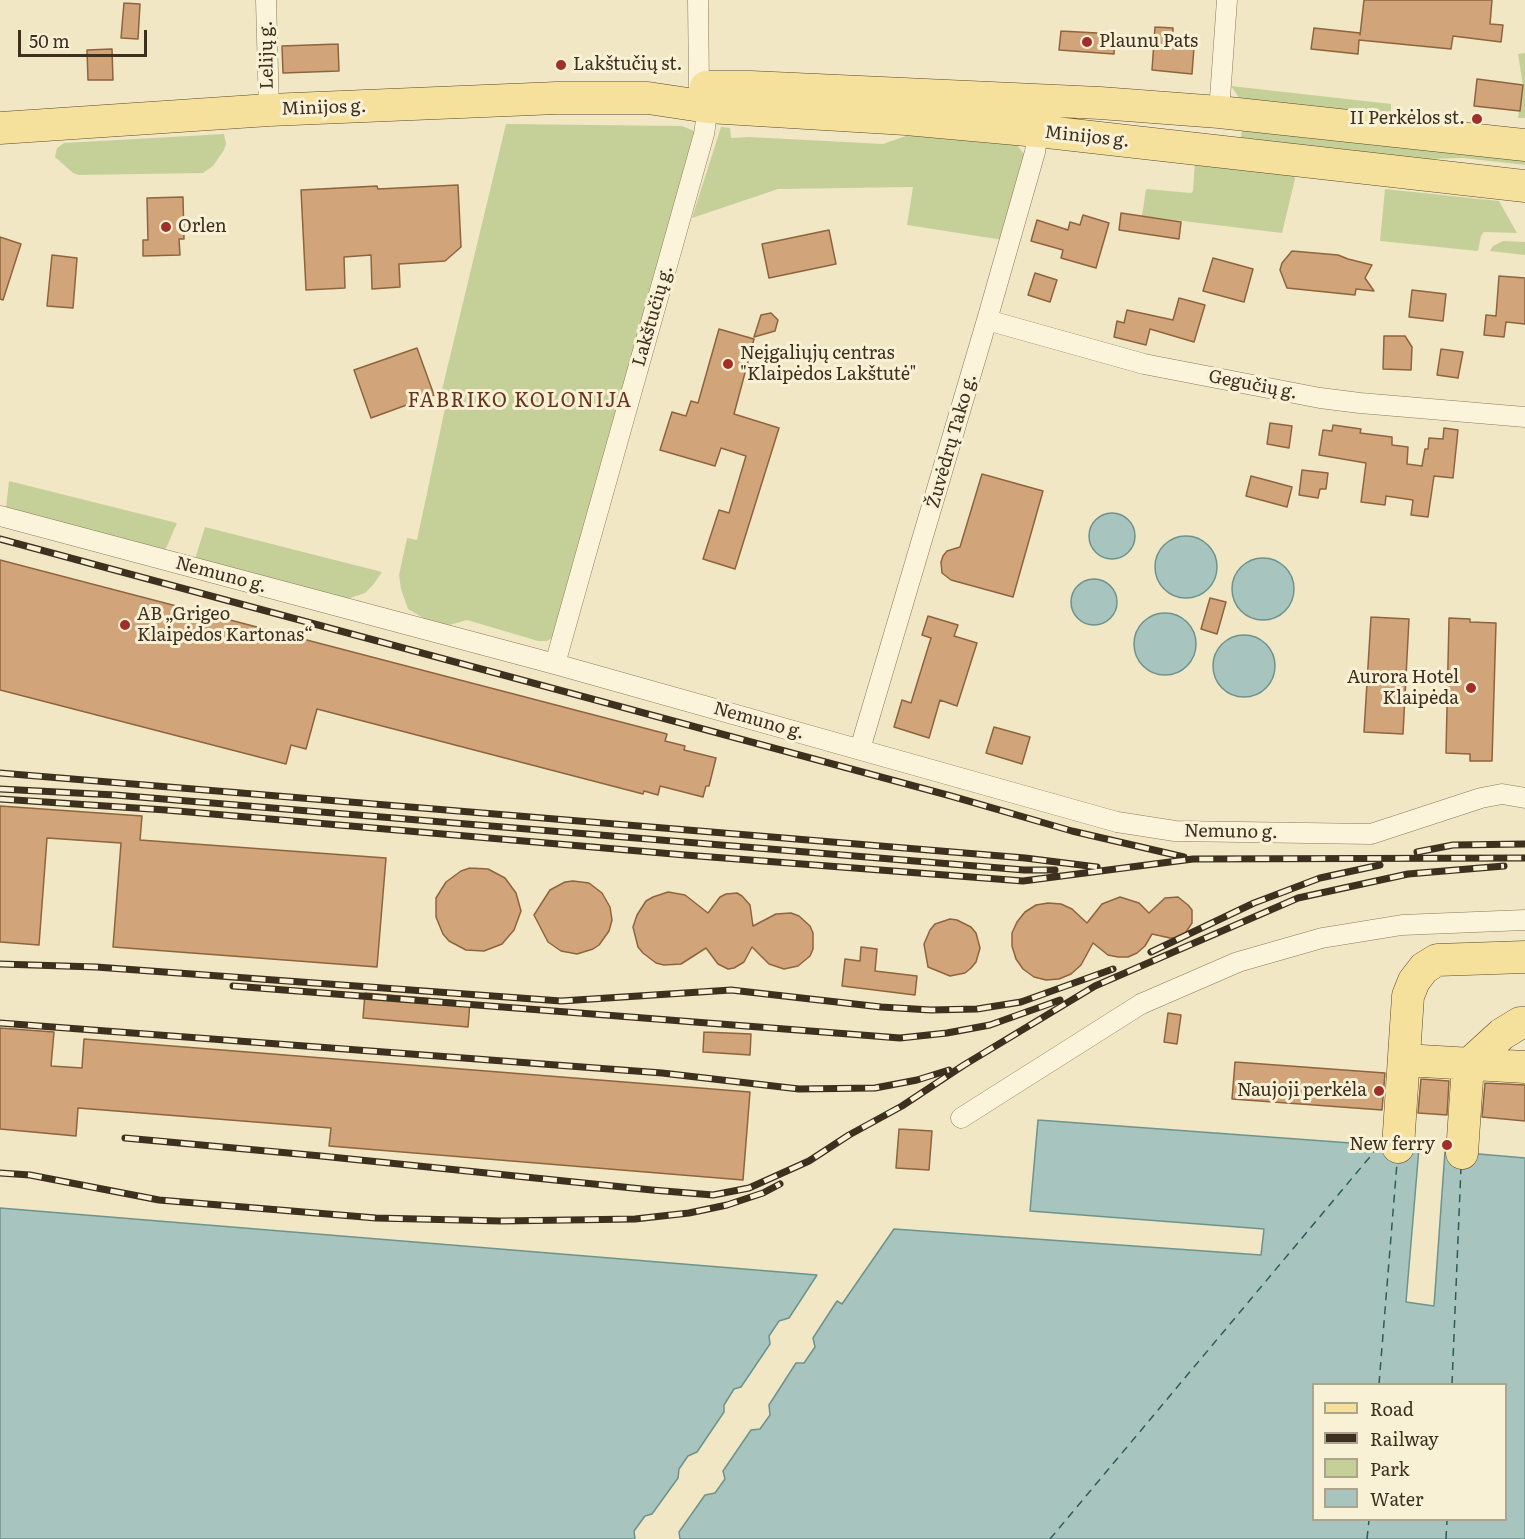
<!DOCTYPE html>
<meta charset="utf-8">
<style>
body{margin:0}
#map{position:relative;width:1525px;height:1539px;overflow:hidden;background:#f1e7c5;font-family:Literata,serif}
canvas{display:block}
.legend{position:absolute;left:1312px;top:1383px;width:195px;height:138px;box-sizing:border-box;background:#f8f1d6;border:2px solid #ada48d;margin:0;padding:8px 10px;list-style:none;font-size:18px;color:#3d301f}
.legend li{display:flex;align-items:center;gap:12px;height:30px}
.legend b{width:30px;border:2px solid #ada48d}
.scale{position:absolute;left:18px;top:30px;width:129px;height:27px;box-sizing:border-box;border:3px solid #3d301f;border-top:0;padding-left:8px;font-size:18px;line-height:21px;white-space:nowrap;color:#3d301f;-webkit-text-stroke:4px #f8f1d6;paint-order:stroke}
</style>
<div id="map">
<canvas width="1525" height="1539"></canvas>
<ul class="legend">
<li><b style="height:8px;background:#f5e19c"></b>Road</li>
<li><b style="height:8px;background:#3d301f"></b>Railway</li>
<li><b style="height:16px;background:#c5d098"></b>Park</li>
<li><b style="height:16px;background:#a7c4be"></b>Water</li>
</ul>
<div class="scale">50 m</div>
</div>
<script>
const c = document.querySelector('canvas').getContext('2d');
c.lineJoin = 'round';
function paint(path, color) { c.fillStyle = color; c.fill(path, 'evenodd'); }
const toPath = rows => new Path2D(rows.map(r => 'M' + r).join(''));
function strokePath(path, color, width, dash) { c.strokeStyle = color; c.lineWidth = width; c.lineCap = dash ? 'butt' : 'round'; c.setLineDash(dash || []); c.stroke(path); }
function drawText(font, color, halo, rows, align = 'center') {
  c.font = font + ' Literata,serif'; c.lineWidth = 6; c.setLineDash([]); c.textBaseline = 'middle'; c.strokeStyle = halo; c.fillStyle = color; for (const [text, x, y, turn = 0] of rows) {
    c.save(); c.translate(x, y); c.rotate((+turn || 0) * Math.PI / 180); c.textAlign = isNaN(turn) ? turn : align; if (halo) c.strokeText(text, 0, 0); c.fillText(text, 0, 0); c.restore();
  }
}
const green = toPath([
 [1525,53,1525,118,1518,118,1523,85,1518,54],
 [1231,86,1391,104,1391,114,1368,117,1242,102],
 [506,124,682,126,694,131,695,143,557,630,552,638,547,641,538,641,467,620,446,626,430,622,408,609,401,589,399,575,407,538,417,540,447,399,440,398],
 [721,127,730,128,731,138,749,137,883,144,906,136,926,134,1010,142,1017,145,1024,154,1025,160,1003,240,907,225,913,187,778,189,692,218],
 [1242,130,1525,156,1525,165,1463,158,1387,160,1241,138],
 [224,134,226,144,224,150,213,166,203,173,79,175,73,173,55,157,57,148,64,143],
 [1195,160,1293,171,1295,179,1282,233,1142,216,1146,189,1191,193,1193,191],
 [1385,189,1499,201,1517,233,1484,232,1481,236,1478,251,1380,241],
 [1503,241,1525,242,1525,255,1490,251,1493,246],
 [9,481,177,523,164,553,6,508],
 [205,527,382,572,373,585,365,593,344,600,195,559]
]);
const water = toPath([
 '1089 536a23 23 0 1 1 46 0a23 23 0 1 1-46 0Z',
 '1155 567a31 31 0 1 1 62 0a31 31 0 1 1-62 0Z',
 '1232 589a31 31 0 1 1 62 0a31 31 0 1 1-62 0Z',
 '1071 602a23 23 0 1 1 46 0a23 23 0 1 1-46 0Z',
 '1134 644a31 31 0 1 1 62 0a31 31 0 1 1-62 0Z',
 '1213 666a31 31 0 1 1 62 0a31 31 0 1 1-62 0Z',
 [1038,1120,1419,1148,1406,1302,1434,1306,1445,1151,1525,1158,1525,1539,680,1539,679,1532,705,1495,715,1493,725,1479,723,1471,751,1430,760,1429,770,1415,769,1405,796,1363,804,1363,815,1347,813,1338,837,1301,842,1304,894,1229,1261,1255,1264,1229,1030,1211,1038,1120],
 [1314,1384,1506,1384,1506,1520,1314,1520,1314,1384],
 [0,1208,817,1275,789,1318,779,1321,769,1336,770,1344,741,1387,734,1389,724,1405,724,1412,697,1452,688,1456,679,1469,678,1478,652,1514,645,1516,634,1531,635,1539,0,1539,0,1208]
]);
const ferry = toPath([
 [1379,1384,1397,1163],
 [1452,1384,1461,1167],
 [1050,1539,1379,1146],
 [1367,1539,1369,1520],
 [1446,1539,1447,1520]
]);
const building = toPath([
 [1364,0,1492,0,1490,24,1503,25,1501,42,1453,36,1451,49,1359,40,1358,54,1311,49,1314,28,1360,33,1360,35,1364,0],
 [124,3,140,4,138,39,121,38,124,3],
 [1155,27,1173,28,1172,45,1194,47,1192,74,1152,70,1155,27],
 [1061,31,1115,34,1114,54,1059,50,1061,31],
 [338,44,339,71,283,73,282,46,338,44],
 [112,49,113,80,88,80,87,50,112,49],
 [1477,79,1523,85,1520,111,1474,106,1477,79],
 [458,185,461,247,445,261,399,264,400,287,372,289,371,255,344,257,345,288,306,290,301,190,377,186,378,189,458,185],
 [183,197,184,239,179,239,180,255,143,256,143,240,148,240,147,198,183,197],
 [1121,213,1181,222,1179,239,1119,230,1121,213],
 [1083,215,1109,223,1096,268,1061,258,1063,250,1031,241,1037,220,1068,230,1070,222,1080,225,1083,215],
 [829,230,836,264,769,278,762,244,829,230],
 [0,237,21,244,3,300,0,299,0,237],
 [1292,251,1338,255,1348,259,1372,265,1365,278,1374,291,1356,289,1355,295,1287,288,1280,270,1282,263,1292,251],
 [52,255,77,258,73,308,47,306,52,255],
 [1213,258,1253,269,1244,302,1203,291,1213,258],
 [1035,273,1057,280,1050,302,1028,295,1035,273],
 [1499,276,1525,278,1525,324,1506,322,1504,337,1484,335,1486,315,1496,316,1499,276],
 [1412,290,1446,294,1443,321,1409,317,1412,290],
 [1179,298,1205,305,1194,342,1150,329,1146,345,1114,337,1117,321,1124,323,1127,310,1173,320,1179,298],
 [771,313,778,320,775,331,754,337,761,315,771,313],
 [719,329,754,339,734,414,779,428,735,569,703,559,719,510,729,513,746,456,721,448,715,466,660,450,672,412,686,416,691,401,698,403,719,329],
 [1384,336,1405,336,1412,347,1411,370,1383,369,1384,336],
 [417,348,434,395,371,418,354,370,417,348],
 [1441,349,1463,352,1458,378,1437,375,1441,349],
 [1270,423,1292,426,1289,448,1267,444,1270,423],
 [1333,425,1361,429,1360,433,1392,437,1392,445,1408,447,1407,464,1422,466,1425,449,1428,449,1429,438,1443,439,1444,428,1458,430,1453,478,1434,476,1428,517,1411,515,1413,500,1386,496,1385,505,1361,502,1366,463,1319,455,1323,430,1332,431,1333,425],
 [1302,470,1328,473,1326,489,1320,489,1318,498,1299,495,1302,470],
 [982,474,1043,491,1013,597,951,580,942,573,941,562,943,556,947,551,960,547,982,474],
 [1251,476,1292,487,1287,507,1246,496,1251,476],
 [0,560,667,734,665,741,685,746,684,750,716,758,709,786,706,786,703,797,660,786,658,795,644,791,643,794,317,709,306,749,291,745,286,764,0,690,0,560],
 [1210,598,1226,602,1217,634,1201,629,1210,598],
 [928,616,958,625,954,636,977,643,957,706,940,700,929,738,894,727,902,700,911,703,931,638,922,635,928,616],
 [1371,617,1409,619,1403,734,1364,732,1371,617],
 [1449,618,1470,619,1470,622,1496,623,1492,761,1470,761,1470,754,1446,753,1449,618],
 [994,727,1030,737,1022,764,986,753,994,727],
 [0,806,142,816,140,840,386,858,377,967,113,947,121,843,47,838,39,945,0,942,0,806],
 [470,868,488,869,505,878,516,893,521,911,514,930,502,944,484,951,466,950,449,941,443,934,436,917,436,898,446,882,461,871,470,868],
 [573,881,589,883,602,893,610,907,612,920,609,931,599,945,593,949,577,954,561,951,548,942,534,915,550,890,565,882,573,881],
 [668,892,685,895,708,913,720,897,726,894,737,893,742,896,750,905,753,926,776,914,791,913,799,916,810,926,813,933,813,949,810,956,798,966,784,969,769,964,752,947,744,962,734,968,728,969,718,964,706,948,681,964,664,965,656,963,643,953,638,947,633,927,637,915,646,901,653,897,668,892],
 [1120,897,1139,903,1149,913,1165,898,1178,897,1188,905,1192,910,1192,923,1184,935,1177,938,1170,938,1152,934,1145,946,1137,953,1128,957,1118,957,1108,955,1093,943,1081,965,1071,974,1059,979,1046,980,1034,977,1023,969,1016,959,1012,946,1012,933,1017,922,1025,912,1036,905,1048,903,1061,904,1072,909,1087,923,1102,904,1120,897],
 [950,919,957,920,971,927,976,933,980,948,976,962,971,968,965,973,950,976,928,967,924,944,930,930,935,924,950,919],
 [861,947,877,949,875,971,917,976,915,995,842,986,845,959,860,961,861,947],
 [365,993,470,1002,468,1027,363,1018,365,993],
 [1168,1013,1181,1015,1177,1044,1164,1042,1168,1013],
 [0,1028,54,1032,51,1066,82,1068,84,1039,750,1092,743,1180,329,1146,331,1128,78,1108,76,1136,0,1129,0,1028],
 [704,1032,751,1034,750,1055,703,1052,704,1032],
 [1235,1062,1385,1073,1382,1110,1232,1099,1235,1062],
 [1421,1079,1449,1081,1447,1115,1418,1113,1421,1079],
 [1485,1083,1525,1085,1525,1121,1482,1117,1485,1083],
 [899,1129,932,1131,929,1170,896,1168,899,1129]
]);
const minor = toPath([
 [266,0,269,110],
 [698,0,699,87],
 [1219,112,1227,0],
 [987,320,1144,364,1320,398,1360,403,1525,417],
 [0,516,555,664,1117,822,1175,831,1371,834,1481,798,1502,794,1525,798],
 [555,664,704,134,708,107],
 [860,749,987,320,1035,152,1038,131],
 [961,1118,1141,1004,1238,962,1322,938,1402,925,1525,920]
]);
const primary = toPath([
 [706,87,751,87,1100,103,1219,112,1525,145],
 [0,128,269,110,557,98,648,98,708,107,906,119,1038,131,1525,186],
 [1404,1060,1525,1067],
 [1398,1147,1408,996,1414,981,1424,968,1437,960,1525,957],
 [1462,1153,1468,1065,1502,1034,1520,1023,1525,1023]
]);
const rail = toPath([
 [0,539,951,796,1072,831,1184,857],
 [0,773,1025,858,1097,867],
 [0,789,115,795,1024,870,1055,870],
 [0,799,166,810,685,855,1023,881,1193,859,1525,858],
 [1417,852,1453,845,1525,844],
 [1151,952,1254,903,1320,878,1380,865],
 [0,964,96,967,561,1001,731,990,881,1007,931,1010,977,1009,1021,1002,1113,969],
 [233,986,900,1038,947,1033,990,1025,1060,1000],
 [0,1023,662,1073,799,1089,875,1088,917,1080,949,1070],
 [125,1138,321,1156,652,1190,713,1195,749,1188,809,1161,849,1135,902,1106,964,1065,1095,986,1298,898,1408,874,1504,866],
 [0,1173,30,1175,159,1200,376,1218,501,1221,635,1219,689,1213,727,1205,763,1193,780,1184]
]);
const markers = [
 [1087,42,6,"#a03027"],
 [561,65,6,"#a03027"],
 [1477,119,6,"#a03027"],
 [166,227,6,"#a03027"],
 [728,364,6,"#a03027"],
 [125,625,6,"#a03027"],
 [1471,688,6,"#a03027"],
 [1379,1091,6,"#a03027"],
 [1447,1145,6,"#a03027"]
];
const poiNames = [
 ["Plaunu Pats",1099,42],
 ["Lakštučių st.",573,65],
 ["II Perkėlos st.",1465,119,"right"],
 ["Orlen",178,227],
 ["Neįgaliųjų centras",740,354],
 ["\"Klaipėdos Lakštutė\"",740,375],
 ["AB „Grigeo",137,615],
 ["Klaipėdos Kartonas“",137,636],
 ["Aurora Hotel",1459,678,"right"],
 ["Klaipėda",1459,699,"right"],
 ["Naujoji perkėla",1367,1091,"right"],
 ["New ferry",1435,1145,"right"]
];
const streetNames = [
 ["Lelijų g.",267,55,-91],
 ["Minijos g.",324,108,-2],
 ["Minijos g.",1087,137,6],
 ["Lakštučių g.",653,316,-74],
 ["Gegučių g.",1253,385,11],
 ["Žuvėdrų Tako g.",952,441,-74],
 ["Nemuno g.",221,575,15],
 ["Nemuno g.",759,721,16],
 ["Nemuno g.",1231,832,1]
];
const neighbourhoodNames = [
 ["FABRIKO KOLONIJA",520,401]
];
paint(green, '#c5d098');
paint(water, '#a7c4be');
strokePath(water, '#6d938d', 1.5);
strokePath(ferry, '#2d5c5d', 1.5, [8, 6]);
paint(building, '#d1a579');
strokePath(building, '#8e643e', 1.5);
strokePath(minor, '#8d795a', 21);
strokePath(primary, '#5b472e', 33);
strokePath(minor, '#fbf3da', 20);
strokePath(primary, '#f5e19c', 32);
strokePath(rail, '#3d301f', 7);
strokePath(rail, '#f8f1d6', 4.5, [14]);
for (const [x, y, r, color] of markers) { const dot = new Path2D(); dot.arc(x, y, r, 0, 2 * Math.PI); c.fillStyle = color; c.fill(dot); strokePath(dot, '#f8f1d6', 2); }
drawText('18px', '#3d301f', '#f8f1d6', poiNames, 'left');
drawText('18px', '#3d301f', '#f8f1d6', streetNames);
c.letterSpacing = '1.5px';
drawText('20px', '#6c331c', '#f8f1d6', neighbourhoodNames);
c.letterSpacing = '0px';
</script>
